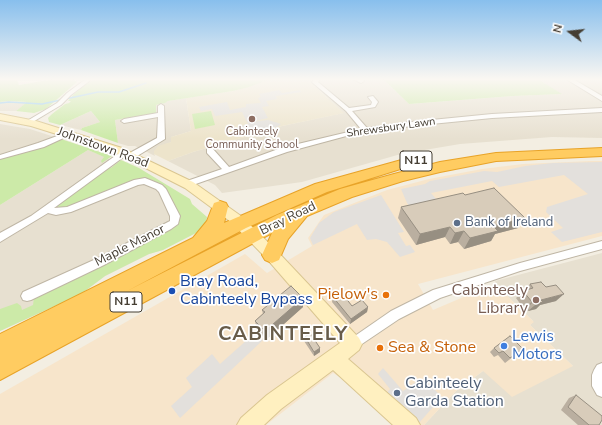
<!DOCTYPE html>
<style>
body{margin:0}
#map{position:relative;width:602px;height:425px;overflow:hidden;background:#f3eee2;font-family:"Nunito Sans",sans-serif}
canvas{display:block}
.north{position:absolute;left:550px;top:12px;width:40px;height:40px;-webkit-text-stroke:3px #fff;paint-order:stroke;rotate:285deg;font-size:11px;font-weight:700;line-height:16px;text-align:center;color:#453e33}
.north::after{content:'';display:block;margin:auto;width:14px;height:18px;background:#453e33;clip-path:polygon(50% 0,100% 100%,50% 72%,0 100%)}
</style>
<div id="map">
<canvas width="602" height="425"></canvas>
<div class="north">N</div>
</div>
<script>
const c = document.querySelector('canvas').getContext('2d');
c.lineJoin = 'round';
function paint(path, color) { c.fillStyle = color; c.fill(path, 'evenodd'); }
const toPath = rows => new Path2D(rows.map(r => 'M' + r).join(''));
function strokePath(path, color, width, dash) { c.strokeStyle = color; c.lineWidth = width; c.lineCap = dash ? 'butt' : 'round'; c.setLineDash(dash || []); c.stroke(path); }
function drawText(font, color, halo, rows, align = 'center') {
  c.font = font + ' "Nunito Sans",sans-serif'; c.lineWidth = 3.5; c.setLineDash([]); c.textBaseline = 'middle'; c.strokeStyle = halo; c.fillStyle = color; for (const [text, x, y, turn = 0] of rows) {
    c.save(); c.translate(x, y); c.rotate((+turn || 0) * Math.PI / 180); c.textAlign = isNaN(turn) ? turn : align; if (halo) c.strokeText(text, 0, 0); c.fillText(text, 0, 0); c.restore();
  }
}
const residential = toPath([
 [307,79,383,79,409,104,513,96,561,94,538,79,602,79,602,138,552,137,460,144,401,154,302,182,222,193,215,185,168,161,193,152,282,126,343,113],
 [186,98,191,131,171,137,171,142,157,148,154,153,155,156,135,146,128,146,118,143,115,120,155,113,156,105,164,103,168,101],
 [8,101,19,102,28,102,16,111,0,111,0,102],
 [91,111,100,122,82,128,81,130,60,125],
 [0,124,30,129,61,139,0,158],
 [88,150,126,166,164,186,180,217,163,250,149,254,105,276,81,294,0,331,0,205],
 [602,253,602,425,424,425,456,391,483,371,573,366,530,325,533,321,497,286,495,281]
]);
const commercial = toPath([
 [591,161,602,161,602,236,418,284,433,310,473,293,497,286,534,322,530,325,573,366,512,397,483,371,456,391,424,425,396,425,351,384,333,373,266,425,0,425,0,394,245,254,267,273,312,246,308,238,324,215,387,190,429,179,482,169,523,164]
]);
const education = toPath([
 [270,79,307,79,344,113,282,126,193,152,168,161,154,154,154,151,158,146,171,142,171,137,191,131,186,98,233,91]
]);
const green = toPath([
 [0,79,17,79,19,85,54,79,73,79,77,82,46,109,34,113,16,111,27,102,8,101,0,102],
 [95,79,270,79,249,87,233,91,168,101,165,103,156,105,156,113,115,120,118,143,81,130,82,128,100,122,91,111,60,125,49,122,48,118,52,114,65,104,69,103,71,101,68,101,74,94,86,84],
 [383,79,538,79,562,94,513,96,409,104],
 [211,111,215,125,195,129,192,114],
 [61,139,112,156,102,163,101,161,104,157,88,150,0,205,0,158],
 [121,160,139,168,190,199,192,204,207,217,206,224,198,232,163,250,149,254,105,276,81,294,0,331,0,309,17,303,21,306,22,310,33,305,34,297,180,217,164,187,152,180,145,179,135,181,90,198,69,208,60,209,57,206,57,204,109,167,111,168]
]);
const parking = toPath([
 [279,90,282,93,300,90,301,92,276,96,277,99,266,101,269,106,262,107,268,118,251,122,268,120,281,124,277,127,244,133,241,126,248,124,242,112,215,116,212,109,201,111,199,107,227,102,230,110,246,107,246,104,261,103,258,98,261,97,259,94],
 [602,162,602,232,562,242,551,232,563,228,546,212,547,207,588,194,564,175,499,187,492,181,431,193,441,205,414,212,407,203,401,189,425,184,430,181,484,171,497,172,525,166,553,163],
 [381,195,404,232,398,233,406,246,410,245,415,252,400,257,387,242,376,239,367,240,357,224,313,245,310,238,319,223,334,212],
 [256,332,263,340,180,418,171,406,192,387,186,378,212,354,220,364],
 [383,368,403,391,420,379,425,380,442,397,418,424,386,394,390,389,378,374]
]);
const stream = toPath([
 [0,103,9,102,42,104,98,92,119,92,146,83]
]);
const street = toPath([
 [86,79,92,79,71,95,61,105,31,123,27,123,27,121,57,103,67,93,86,79],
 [314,79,320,79,318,82,349,108,371,105,372,102,368,97,373,96,378,102,375,107,352,111,367,128,411,122,492,114,602,108,602,112,492,118,411,126,350,135,287,152,190,186,184,186,183,184,184,182,222,169,207,153,207,149,213,149,229,167,281,148,361,129,346,111,313,83,312,82,314,79],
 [353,79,362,79,364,81,361,83,353,79],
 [566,79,573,79,602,96,602,101,566,79],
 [161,104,164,106,165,139,134,158,128,158,128,154,157,138,158,117,124,123,121,121,124,119,158,113,158,106,161,104],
 [68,132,71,134,70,135,44,147,0,159,0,155,38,143,68,132],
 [122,151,128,151,129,153,54,208,67,207,134,180,145,178,162,185,166,189,180,216,178,224,171,229,104,265,31,300,27,301,23,300,21,296,23,292,96,259,170,221,170,216,159,192,156,189,144,184,138,185,71,212,56,215,48,213,0,242,0,233,31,216,122,151],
 [602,241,602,249,520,271,440,298,399,319,353,350,349,348,347,344,349,340,391,311,433,290,520,263,602,241],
 [602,363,602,397,597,395,592,386,592,375,594,370,597,365,602,363]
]);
const secondary = toPath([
 [0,114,36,121,122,148,193,182,241,216,277,251,359,338,362,344,359,350,348,359,416,418,420,425,393,425,333,370,281,409,264,425,237,425,241,418,267,395,340,343,267,259,231,222,185,188,114,152,31,126,0,120,0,114]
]);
const highway = toPath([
 [602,148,602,156,496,161,440,172,403,181,352,197,307,216,288,239,279,260,272,263,265,260,262,255,272,233,0,380,0,334,193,238,207,221,214,203,220,201,226,203,228,207,224,223,315,184,405,159,410,160,412,163,410,166,327,192,246,228,127,291,277,215,340,189,394,174,440,162,496,153,602,148]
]);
const wall = toPath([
 [465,195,518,228,495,234,491,241,464,249,458,242,450,244,445,237,416,245,398,218,401,207],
 [530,284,556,301,540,305,536,309,528,311,526,309,524,309,516,298],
 [333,297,352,306,368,307,367,312,350,324,332,302],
 [303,298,303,307,266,340,257,330,255,321,263,314,262,310],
 [305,337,320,348,320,352,314,356,304,341],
 [494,348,523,349,505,363,498,355,494,357,490,352],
 [576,395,599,425,578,425,561,410,569,398]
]);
const shadedWall = toPath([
 [525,218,518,228,495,234,491,241,464,249,470,238,493,226],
 [450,227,445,237,416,245,420,234],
 [464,231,458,242,450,244,455,233],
 [564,294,556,301,540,305,536,309,528,311,541,300],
 [303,298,303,307,266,340,265,331],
 [534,301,526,309,524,309,532,302],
 [368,307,367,312,350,324,351,319],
 [320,348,320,352,314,356,314,352]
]);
const building = toPath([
 [494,188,525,218,493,226,498,231,470,238,464,231,455,233,450,227,420,234,401,207,463,193,465,195,494,188],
 [541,282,546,287,556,285,564,294,541,300,543,302,536,304,534,301,532,302,523,291,533,288,530,284,541,282],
 [291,286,303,298,265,331,255,321,265,312,262,310,291,286],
 [341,292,352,306,362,300,368,307,351,319,333,297,341,292],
 [310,333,320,348,314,352,305,337,310,333],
 [510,336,523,349,510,358,503,351,499,353,494,348,510,336],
 [576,395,602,416,602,420,599,425,589,425,568,407,576,395]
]);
const markers = [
 [252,119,4,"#8d6e63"],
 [457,223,4,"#5c6f8a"],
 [172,291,4,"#1a4fb4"],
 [386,295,4,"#e8710a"],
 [536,300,4,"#8d6e63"],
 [504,346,4,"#3f7fe0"],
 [380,348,4,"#e8710a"],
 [397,393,4,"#5c6f8a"]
];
const farStreetnames = [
 ["Shrewsbury Lawn",391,128,-8]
];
const farEducationnames = [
 ["Cabinteely",252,132],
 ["Community School",252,145]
];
const shields = [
 [416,161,32],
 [126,302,32]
];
const shieldNames = [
 ["N11",416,161],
 ["N11",126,302]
];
const streetNames = [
 ["Johnstown Road",103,148,20],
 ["Bray Road",288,219,-26],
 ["Maple Manor",130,246,-27]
];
const serviceNames = [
 ["Bank of Ireland",465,223]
];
const nearTransitnames = [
 ["Bray Road,",180,282],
 ["Cabinteely Bypass",180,300]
];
const nearEducationnames = [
 ["Cabinteely",528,291],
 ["Library",528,309]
];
const nearFoodnames = [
 ["Pielow's",378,295],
 ["Sea & Stone",388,348,"left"]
];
const nearShopnames = [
 ["Lewis",512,337],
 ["Motors",512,355]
];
const nearServicenames = [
 ["Cabinteely",405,384],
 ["Garda Station",405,402]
];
const nearDistrictnames = [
 ["CABINTEELY",283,335]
];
paint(residential, '#e7e0d0');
paint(commercial, '#f7e5cb');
paint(education, '#ede4cb');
paint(green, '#cceaa8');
paint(parking, '#e3e0dc');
strokePath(stream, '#99cff5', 1.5);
strokePath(street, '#bfb6a5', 2);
strokePath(secondary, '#dac691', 2);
strokePath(highway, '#e8a328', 2);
paint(street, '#fff');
paint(secondary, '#fff0c0');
paint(highway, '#ffcc61');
paint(wall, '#baafa0');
paint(shadedWall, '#978f82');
paint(building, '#d8ccba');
strokePath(building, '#978f82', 1);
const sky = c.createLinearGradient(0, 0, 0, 139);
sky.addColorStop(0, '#88bfed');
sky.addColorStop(0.57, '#faf7f2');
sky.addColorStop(1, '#faf7f200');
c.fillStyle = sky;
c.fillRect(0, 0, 602, 139);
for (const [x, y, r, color] of markers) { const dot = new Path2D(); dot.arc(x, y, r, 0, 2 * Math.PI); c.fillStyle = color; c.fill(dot); strokePath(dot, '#fff', 1.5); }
drawText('11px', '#453e33', '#fff', farStreetnames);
drawText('11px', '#785e54', '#fff', farEducationnames);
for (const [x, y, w] of shields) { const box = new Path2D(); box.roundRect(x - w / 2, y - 10, w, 20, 3); c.fillStyle = '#fff'; c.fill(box); strokePath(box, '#453e33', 1); }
drawText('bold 12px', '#453e33', null, shieldNames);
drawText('13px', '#453e33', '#fff', streetNames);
drawText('13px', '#4e5e75', '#fff', serviceNames, 'left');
drawText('16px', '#164399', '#fff', nearTransitnames, 'left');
drawText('16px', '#785e54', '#fff', nearEducationnames, 'right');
drawText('16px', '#c56008', '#fff', nearFoodnames, 'right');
drawText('16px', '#366cbe', '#fff', nearShopnames, 'left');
drawText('16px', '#4e5e75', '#fff', nearServicenames, 'left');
c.letterSpacing = '1px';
drawText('bold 20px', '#685c49', '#fff', nearDistrictnames);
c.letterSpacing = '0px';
</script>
